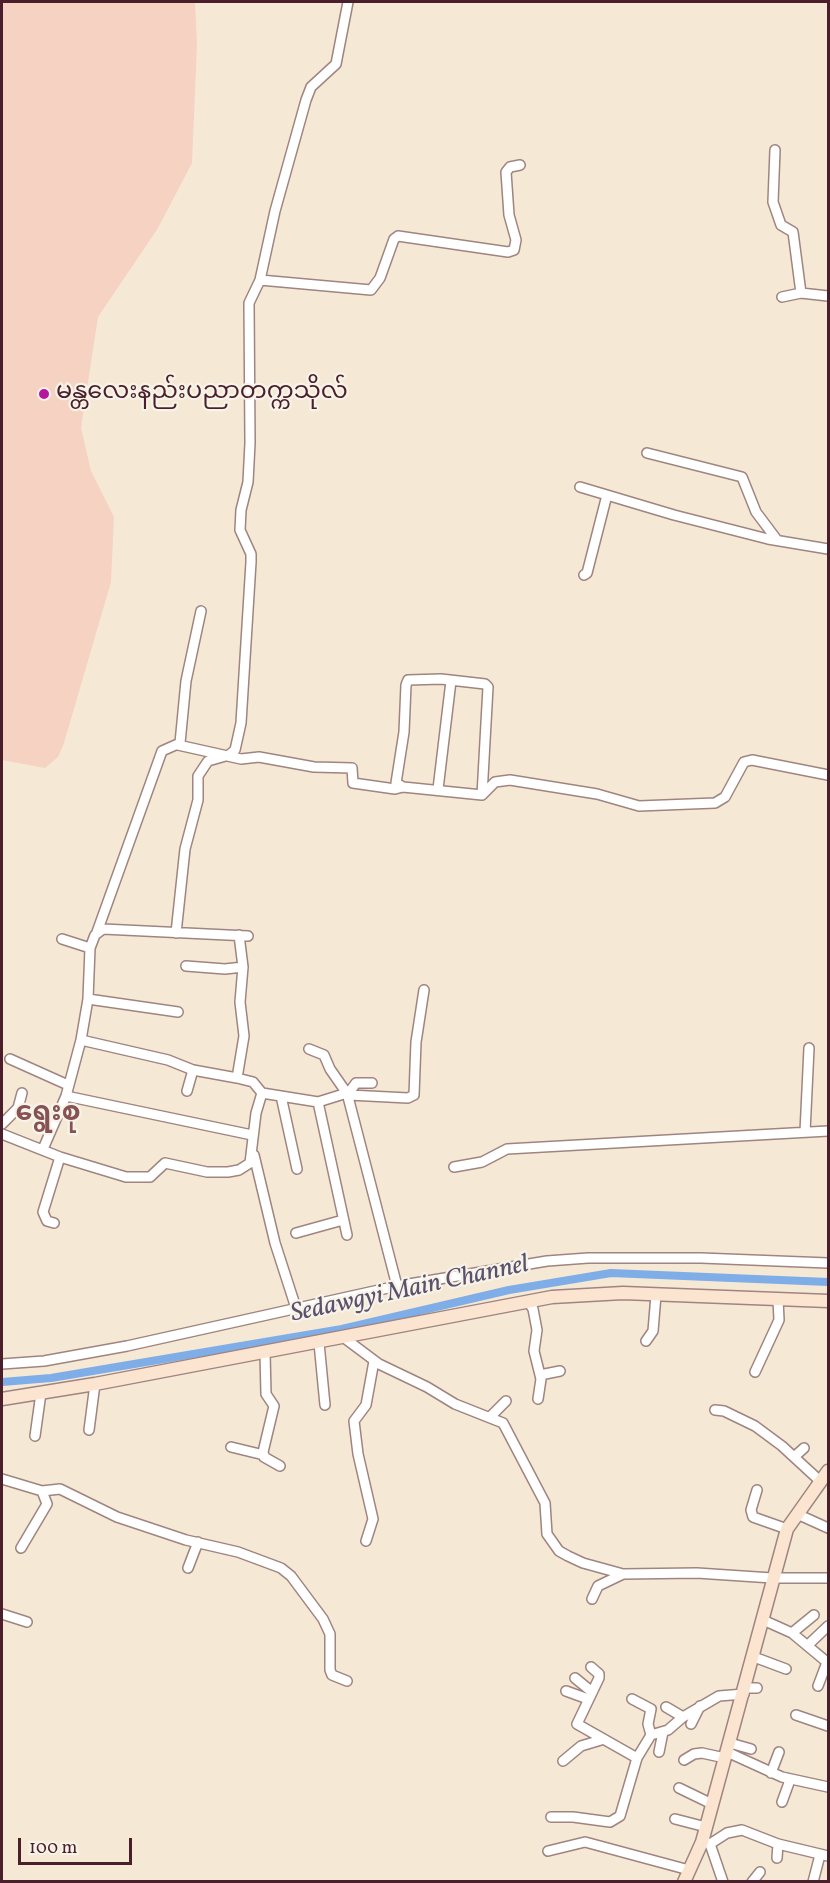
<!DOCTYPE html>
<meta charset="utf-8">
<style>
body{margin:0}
#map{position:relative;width:830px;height:1883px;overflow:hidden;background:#f5e9d5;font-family:Vollkorn,serif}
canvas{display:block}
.frame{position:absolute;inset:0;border:3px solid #4a1f2b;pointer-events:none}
.scale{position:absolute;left:18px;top:1838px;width:114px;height:27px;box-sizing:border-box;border:3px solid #4a1f2b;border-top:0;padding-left:8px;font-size:18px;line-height:21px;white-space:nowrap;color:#4a1f2b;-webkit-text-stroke:4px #f7f3e8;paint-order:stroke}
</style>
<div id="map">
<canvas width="830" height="1883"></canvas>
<div class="frame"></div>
<div class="scale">100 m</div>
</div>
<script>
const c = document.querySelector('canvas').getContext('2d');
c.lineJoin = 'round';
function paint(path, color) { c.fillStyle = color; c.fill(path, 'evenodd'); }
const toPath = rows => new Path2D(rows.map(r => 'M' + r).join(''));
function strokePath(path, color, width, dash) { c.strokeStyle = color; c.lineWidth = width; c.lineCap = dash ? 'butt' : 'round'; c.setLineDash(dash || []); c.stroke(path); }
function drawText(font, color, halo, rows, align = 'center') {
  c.font = font + ' Vollkorn,"Noto Sans Myanmar",serif'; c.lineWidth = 4.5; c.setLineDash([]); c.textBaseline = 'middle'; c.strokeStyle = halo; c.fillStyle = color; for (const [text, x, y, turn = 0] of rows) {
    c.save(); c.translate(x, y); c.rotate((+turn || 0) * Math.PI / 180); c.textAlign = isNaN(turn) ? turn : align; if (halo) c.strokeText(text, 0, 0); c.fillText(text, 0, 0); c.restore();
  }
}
const built = toPath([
 [2,2,195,2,197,44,192,163,158,228,98,317,81,428,91,471,114,517,111,582,64,743,58,757,45,768,2,760]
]);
const canal = toPath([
 [2,1382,51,1378,342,1329,509,1290,611,1273,828,1282]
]);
const street = toPath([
 [775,150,773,202,781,225,793,232,801,293],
 [260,280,371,290,380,278,394,239,398,236,508,252,514,250,516,240,509,215,506,172,510,167,520,165],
 [782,297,801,293,828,296],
 [647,453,742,477,756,512,777,540],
 [580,487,674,515,768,539,828,549],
 [584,575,587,573,607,495],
 [178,745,241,759,259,757,314,767,352,768,353,783,395,789,403,787,482,795,495,782,510,780,597,794,639,806,715,803,725,797,744,762,752,760,828,775],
 [403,787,396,783,404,732,406,685,408,680,441,679,485,684,488,687,482,795],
 [438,789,451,681],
 [97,932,162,751,180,743,186,681,201,611],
 [176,933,185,849,198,800,198,776,208,761,229,755,235,750,241,723,251,562,251,554,240,530,241,510,248,482,250,443,249,303,260,280,275,211,306,100,311,87,336,64,348,2],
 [62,939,90,948],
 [186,966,225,969,243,967],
 [88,999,178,1012],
 [81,1040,168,1060,193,1070,237,1078,253,1082,262,1093],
 [309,1049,324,1055,330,1069,346,1092],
 [10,1059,68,1085],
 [237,1078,244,1036,240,1002,243,967,239,935],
 [187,1091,193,1070],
 [348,1094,356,1083,372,1083],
 [349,1095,408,1098,414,1095,416,1042,424,990],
 [66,1096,252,1135],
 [281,1096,297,1169],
 [318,1102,347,1235],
 [2,1124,18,1108,22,1093],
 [805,1132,809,1048],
 [2,1134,60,1157,126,1177,150,1177,165,1163,207,1172,228,1172,239,1170,250,1163,256,1113,262,1093,318,1102,347,1093,397,1286],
 [43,1149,66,1096,81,1040,88,999,90,948,95,935,103,929,248,936],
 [254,1155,275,1243,296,1308],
 [454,1167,482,1162,507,1149,828,1131],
 [54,1223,47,1221,43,1212,60,1157],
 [296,1233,343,1220],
 [528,1301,533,1309,537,1330,534,1351,541,1379,538,1399],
 [343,1337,379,1364,427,1387,455,1404,503,1423,545,1503,547,1534,559,1551,568,1556,583,1563,623,1574,697,1573,772,1578,828,1578],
 [646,1341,653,1331,656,1295],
 [319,1343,325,1405],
 [265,1353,266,1394,274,1406,263,1452,264,1457,280,1466],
 [2,1364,44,1361,127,1346,397,1286,547,1261,588,1258,701,1258,828,1263],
 [755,1372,779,1320,778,1299],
 [540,1375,560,1371],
 [715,1410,724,1411,755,1426,782,1446,820,1481],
 [490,1417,506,1401],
 [89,1430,95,1384],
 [35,1436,41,1393],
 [231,1447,264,1455],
 [794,1457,804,1448],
 [2,1479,42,1491,60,1489,117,1517,186,1540,238,1552,281,1568,291,1576,323,1619,330,1634,330,1670,332,1675,347,1681],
 [757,1490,751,1510,753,1517,787,1529],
 [797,1514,828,1528],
 [366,1541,373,1519,358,1454,354,1421,366,1405,374,1361],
 [21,1548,47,1504,42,1491],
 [188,1568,198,1542],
 [592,1599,598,1586,623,1574],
 [2,1614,27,1622],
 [763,1620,792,1633,828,1663],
 [792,1633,814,1615],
 [809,1644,828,1626],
 [754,1657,786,1669],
 [591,1667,599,1674,599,1678,577,1724,637,1758],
 [575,1678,592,1692],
 [818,1686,827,1662],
 [746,1688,757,1688],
 [566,1691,588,1699],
 [632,1699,651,1709,648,1724,651,1735],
 [666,1707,683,1717],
 [796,1715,828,1726],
 [691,1724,700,1706],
 [730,1743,751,1749],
 [659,1752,663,1732],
 [727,1752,782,1777,828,1787],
 [684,1760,694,1754,702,1753,725,1758],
 [563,1761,581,1746,601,1740],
 [771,1773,779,1752],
 [679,1788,712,1804],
 [782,1802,790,1780],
 [551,1817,573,1817,610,1822,620,1816,637,1758,651,1735,668,1730,683,1717,719,1696,744,1694],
 [675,1819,706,1827],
 [705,1842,710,1844,723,1882],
 [710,1844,727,1833,742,1830,778,1844,828,1856],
 [548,1851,585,1842,689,1870],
 [777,1858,778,1844],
 [752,1882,760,1872],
 [813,1882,820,1855]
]);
const secondary = toPath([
 [2,1399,95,1384,552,1297,623,1293,828,1301],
 [684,1882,702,1842,787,1529,828,1471]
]);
const markers = [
 [44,394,6,"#b5179e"]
];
const poiNames = [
 ["မန္တလေးနည်းပညာတက္ကသိုလ်",56,394]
];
const waterNames = [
 ["Sedawgyi Main Channel",410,1291,-12]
];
const quarterNames = [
 ["ရွေးစု",48,1115]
];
paint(built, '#f6d2c3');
strokePath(canal, '#7eade8', 8);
strokePath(street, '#a08480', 12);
strokePath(secondary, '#a08480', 15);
strokePath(street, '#fff', 9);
strokePath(secondary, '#fce5d0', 12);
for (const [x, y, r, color] of markers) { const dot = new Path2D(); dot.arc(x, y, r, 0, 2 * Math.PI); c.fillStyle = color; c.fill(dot); strokePath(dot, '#f7f3e8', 2); }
drawText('24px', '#4a1f2b', '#f7f3e8', poiNames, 'left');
drawText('italic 26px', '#5c516d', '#f7f3e8', waterNames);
drawText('bold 27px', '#865254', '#f7f3e8', quarterNames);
</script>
